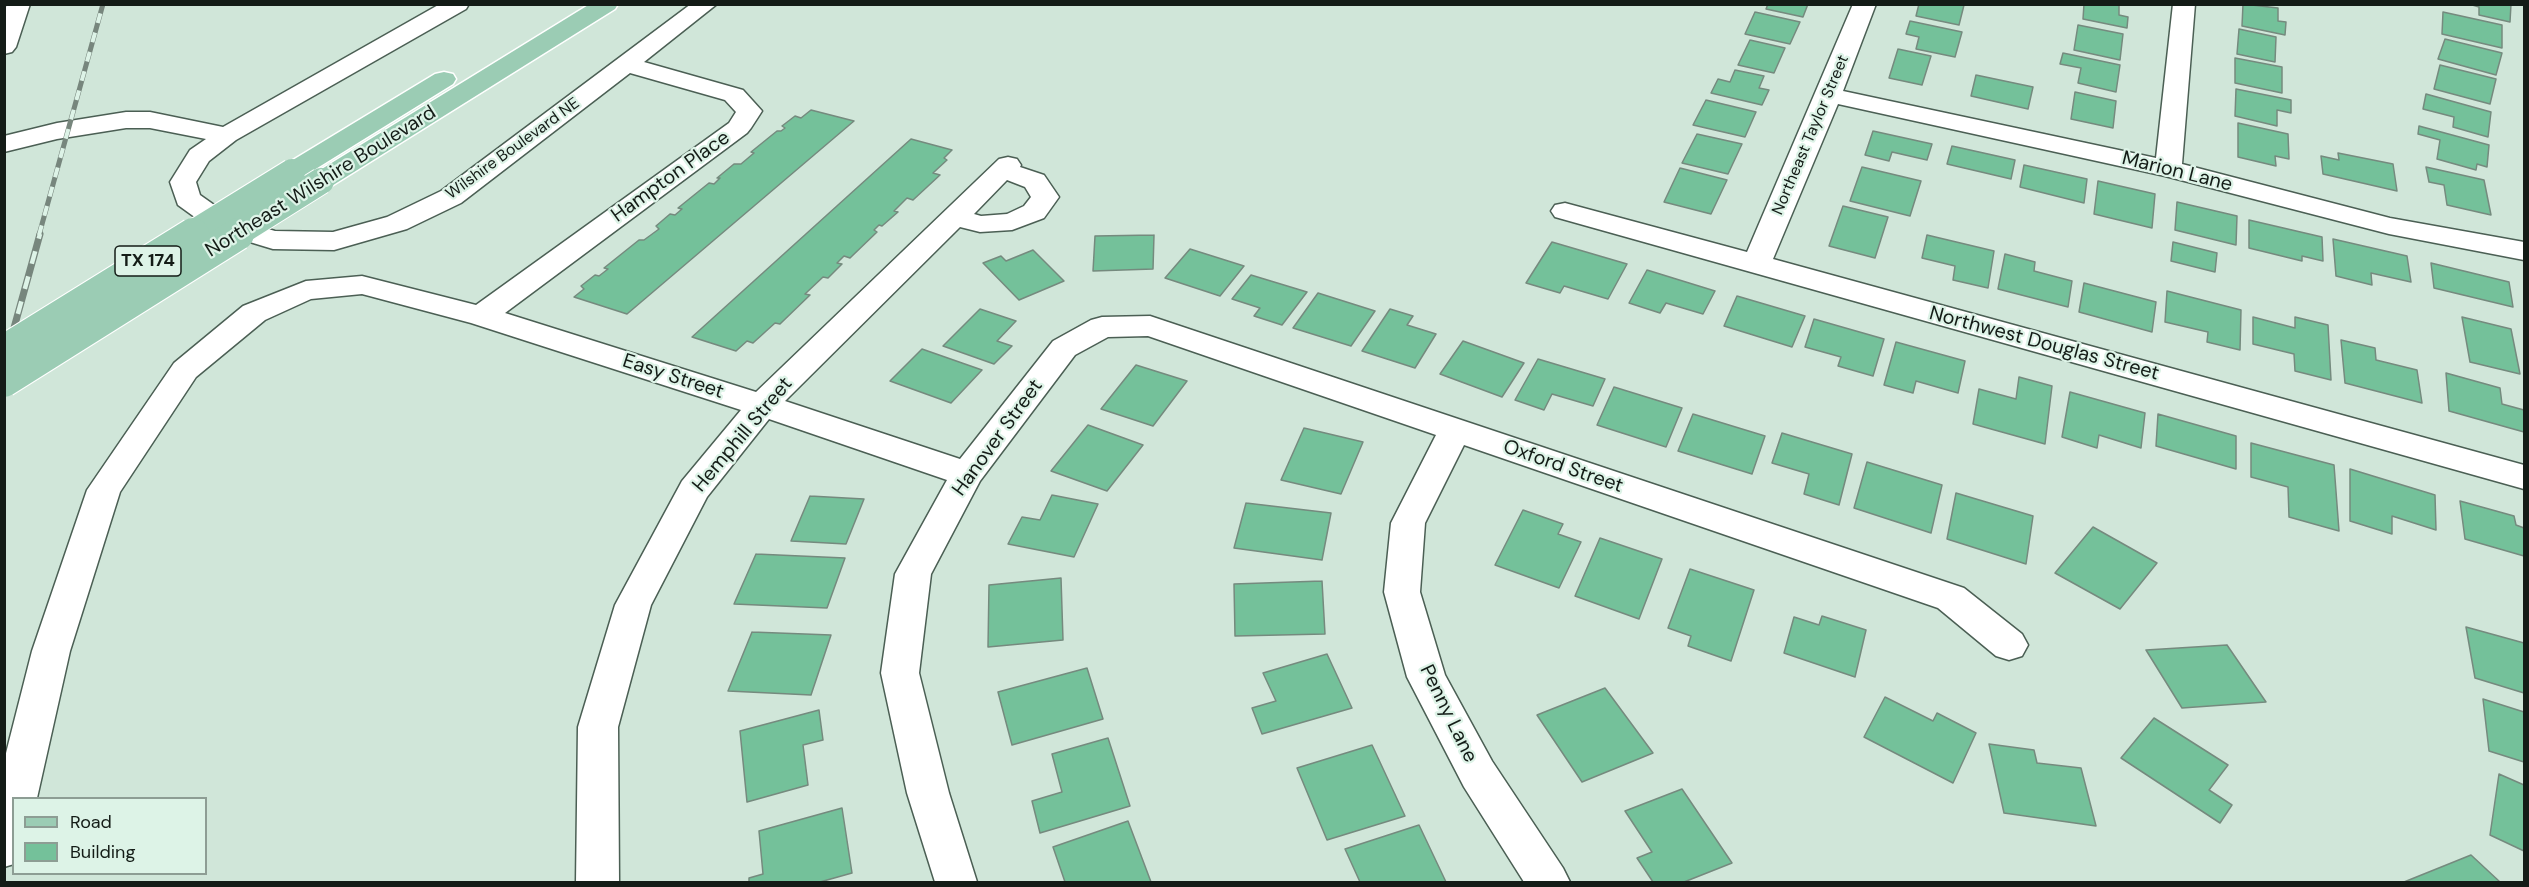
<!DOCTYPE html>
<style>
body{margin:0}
#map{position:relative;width:2529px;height:887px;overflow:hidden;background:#d0e6d9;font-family:"DM Sans",sans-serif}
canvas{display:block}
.frame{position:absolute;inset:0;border:6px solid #141c17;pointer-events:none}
.legend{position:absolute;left:12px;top:797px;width:195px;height:78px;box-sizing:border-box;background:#ddf3e7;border:2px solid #8d9d94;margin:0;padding:8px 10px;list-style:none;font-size:18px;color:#141c17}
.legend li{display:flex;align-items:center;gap:12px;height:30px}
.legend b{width:30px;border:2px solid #8d9d94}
</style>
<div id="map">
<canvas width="2529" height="887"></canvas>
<div class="frame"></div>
<ul class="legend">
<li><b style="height:8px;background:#9bccb4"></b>Road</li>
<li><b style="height:16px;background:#74c19a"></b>Building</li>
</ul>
</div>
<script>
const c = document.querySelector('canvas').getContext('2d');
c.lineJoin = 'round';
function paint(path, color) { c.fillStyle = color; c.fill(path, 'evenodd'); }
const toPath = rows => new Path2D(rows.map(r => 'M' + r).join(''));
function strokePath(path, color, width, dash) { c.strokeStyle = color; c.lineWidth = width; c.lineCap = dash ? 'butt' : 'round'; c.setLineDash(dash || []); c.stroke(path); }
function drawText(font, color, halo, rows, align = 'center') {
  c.font = font + ' "DM Sans",sans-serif'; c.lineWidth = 4.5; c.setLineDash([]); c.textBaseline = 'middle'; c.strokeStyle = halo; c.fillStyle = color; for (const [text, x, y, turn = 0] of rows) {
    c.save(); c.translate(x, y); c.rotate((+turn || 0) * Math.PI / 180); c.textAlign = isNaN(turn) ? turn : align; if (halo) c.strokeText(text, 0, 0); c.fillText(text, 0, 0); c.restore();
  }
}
const building = toPath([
 [1768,4,1808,4,1803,17,1766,9,1768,4],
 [1919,4,1963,4,1964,5,1959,25,1916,16,1919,4],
 [2084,4,2119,5,2119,15,2128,17,2127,28,2083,19,2084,4],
 [2243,4,2278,8,2278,21,2286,22,2285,35,2242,26,2243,4],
 [2469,4,2511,4,2510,22,2479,15,2479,7,2469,4],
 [1755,12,1800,22,1790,44,1745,34,1755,12],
 [2443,12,2502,25,2502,48,2442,34,2443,12],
 [1910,21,1962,32,1955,57,1916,49,1919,37,1906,34,1910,21],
 [2078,25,2123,34,2120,60,2074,50,2078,25],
 [2239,29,2276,37,2275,62,2237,54,2239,29],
 [2445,39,2502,53,2496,75,2438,59,2445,39],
 [1750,40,1785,48,1774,73,1738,65,1750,40],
 [1898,49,1931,56,1922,85,1889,78,1898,49],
 [2063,53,2120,65,2116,92,2078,83,2081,68,2060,64,2063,53],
 [2235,58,2282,67,2282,93,2235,83,2235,58],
 [2440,65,2496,79,2490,104,2434,89,2440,65],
 [1735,70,1764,76,1759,88,1769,90,1762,105,1711,93,1718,79,1730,82,1735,70],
 [1976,75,2033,87,2028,109,1971,96,1976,75],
 [2236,89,2291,100,2291,113,2277,110,2277,126,2235,116,2236,89],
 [2075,92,2116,101,2113,128,2071,119,2075,92],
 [2426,94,2491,112,2488,137,2453,127,2454,117,2423,109,2426,94],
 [1706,100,1756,112,1745,137,1693,125,1706,100],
 [811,110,854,121,627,314,574,297,584,289,581,286,595,275,599,276,608,269,604,268,639,240,644,240,659,229,656,226,670,214,675,215,682,209,678,208,709,183,714,184,720,178,717,178,734,164,741,164,754,153,751,152,777,131,781,131,785,128,782,126,795,116,801,118,811,110],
 [2238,123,2288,134,2289,159,2275,156,2276,166,2238,157,2238,123],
 [2419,126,2489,145,2487,167,2477,164,2476,170,2437,159,2440,140,2418,134,2419,126],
 [1873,131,1932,144,1927,160,1892,152,1889,161,1865,155,1873,131],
 [1697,134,1742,144,1728,174,1682,163,1697,134],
 [911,139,952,150,944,158,947,160,933,173,940,175,913,200,907,198,894,211,898,212,882,226,879,225,874,230,877,232,850,258,844,256,837,263,842,264,828,278,823,277,805,294,810,295,780,324,775,323,753,343,747,341,736,351,692,337,911,139],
 [1952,146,2015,160,2011,179,1947,164,1952,146],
 [2338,153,2393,164,2397,191,2323,174,2321,156,2339,160,2338,153],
 [2024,165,2087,179,2084,203,2020,187,2024,165],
 [1862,167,1921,181,1910,216,1850,201,1862,167],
 [2426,167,2484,180,2491,215,2447,205,2444,185,2429,182,2426,167],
 [1680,168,1727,180,1711,214,1664,202,1680,168],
 [2098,181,2155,194,2152,228,2094,214,2098,181],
 [2177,202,2237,216,2236,245,2175,230,2177,202],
 [1843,206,1888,217,1875,258,1829,246,1843,206],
 [2249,220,2322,237,2323,261,2302,256,2302,261,2249,248,2249,220],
 [1154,235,1153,269,1093,271,1095,236,1154,235],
 [1927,235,1994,251,1988,288,1953,280,1955,266,1922,258,1927,235],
 [2333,239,2407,256,2411,282,2371,273,2372,285,2336,276,2333,239],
 [1552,242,1627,264,1608,299,1564,286,1560,293,1526,283,1552,242],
 [2173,242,2217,253,2215,272,2171,261,2173,242],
 [1190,249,1244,266,1220,296,1165,278,1190,249],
 [1033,250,1064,281,1019,300,983,263,1001,256,1006,261,1033,250],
 [2005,254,2035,262,2034,271,2072,281,2068,307,1998,289,2005,254],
 [2431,263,2509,282,2513,307,2434,288,2431,263],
 [1647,270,1715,291,1703,314,1666,303,1660,313,1629,303,1647,270],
 [1251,275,1307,292,1282,325,1254,316,1260,308,1232,299,1251,275],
 [2084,283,2156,302,2152,332,2079,312,2084,283],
 [2167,291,2241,310,2240,350,2207,342,2208,332,2165,322,2167,291],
 [1318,293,1375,311,1351,346,1293,328,1318,293],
 [1737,296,1805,316,1792,347,1724,326,1737,296],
 [980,309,1016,321,997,341,1012,346,994,364,943,346,980,309],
 [1390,309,1413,316,1407,325,1436,334,1415,368,1362,351,1390,309],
 [2253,317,2295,328,2295,317,2328,325,2331,380,2295,371,2294,354,2253,344,2253,317],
 [2462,317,2511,329,2520,374,2470,362,2462,317],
 [1814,319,1884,339,1873,376,1838,366,1841,357,1805,347,1814,319],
 [2341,340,2375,348,2376,360,2417,370,2422,403,2345,383,2341,340],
 [1463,341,1524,363,1502,397,1440,374,1463,341],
 [1896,342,1965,361,1958,393,1916,381,1913,393,1884,385,1896,342],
 [922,349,982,370,951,403,890,381,922,349],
 [1538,359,1605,379,1593,406,1552,394,1544,410,1515,400,1538,359],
 [1136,365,1187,381,1153,426,1101,409,1136,365],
 [2446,373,2500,388,2502,404,2524,410,2524,432,2449,411,2446,373],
 [2019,377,2052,386,2045,444,1973,424,1979,389,2016,399,2019,377],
 [1614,387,1682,408,1666,447,1597,425,1614,387],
 [2070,392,2145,413,2141,448,2099,435,2097,448,2062,437,2070,392],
 [1693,414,1765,436,1752,474,1678,451,1693,414],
 [2158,414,2236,436,2236,469,2156,446,2158,414],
 [1088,425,1143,445,1107,491,1051,471,1088,425],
 [1304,428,1363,442,1341,494,1281,480,1304,428],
 [1782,433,1852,454,1839,505,1804,494,1809,474,1772,463,1782,433],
 [2251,443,2334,465,2339,531,2289,517,2288,487,2251,477,2251,443],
 [1867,462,1942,485,1931,533,1854,508,1867,462],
 [2350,469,2435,495,2436,530,2392,516,2392,534,2350,521,2350,469],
 [1956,493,2033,516,2026,564,1947,539,1956,493],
 [1052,495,1098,504,1074,557,1008,544,1022,517,1040,520,1052,495],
 [810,496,864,499,846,544,791,541,810,496],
 [2460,501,2514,516,2516,525,2524,528,2524,556,2465,539,2460,501],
 [1246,503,1331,513,1322,560,1234,548,1246,503],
 [1523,510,1563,524,1558,534,1581,542,1559,588,1495,565,1523,510],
 [2093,527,2157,563,2120,609,2055,573,2093,527],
 [1600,538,1662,559,1639,619,1575,596,1600,538],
 [756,554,845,558,827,608,734,604,756,554],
 [1690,569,1754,590,1731,661,1688,646,1691,636,1668,628,1690,569],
 [1061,578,1063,640,988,647,989,585,1061,578],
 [1322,581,1325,634,1235,636,1234,584,1322,581],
 [1822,616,1866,630,1855,677,1784,653,1794,617,1819,625,1822,616],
 [2466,627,2524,643,2524,693,2475,678,2466,627],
 [752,632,831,635,811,695,728,691,752,632],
 [2227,645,2266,702,2182,708,2146,650,2227,645],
 [1327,654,1352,708,1262,734,1252,708,1276,701,1263,673,1327,654],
 [1087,668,1103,719,1012,745,998,692,1087,668],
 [1605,688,1653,753,1582,782,1537,715,1605,688],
 [1885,697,1933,721,1937,713,1976,733,1953,783,1864,737,1885,697],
 [2483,699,2524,712,2524,762,2489,751,2483,699],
 [819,710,823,740,803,745,808,785,747,802,740,731,819,710],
 [2154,718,2228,765,2209,790,2232,805,2220,823,2121,758,2154,718],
 [1108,738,1130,806,1040,833,1032,801,1062,792,1052,754,1108,738],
 [1989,744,2034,750,2037,763,2081,768,2096,826,2004,813,1989,744],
 [1372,745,1405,816,1327,840,1297,768,1372,745],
 [2499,774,2524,785,2524,851,2490,835,2499,774],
 [1682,789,1732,863,1684,882,1653,882,1637,858,1652,852,1625,811,1682,789],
 [842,808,852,873,820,882,749,882,749,878,763,874,759,831,842,808],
 [1128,821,1151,882,1065,882,1053,847,1128,821],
 [1419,825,1446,882,1360,882,1345,849,1419,825],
 [2471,855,2500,882,2404,882,2471,855]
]);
const minor = toPath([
 [7,4,30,4,16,47,12,52,4,54,4,13,7,4],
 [440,4,469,4,466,9,236,140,209,161,196,182,200,195,234,219,275,231,333,232,387,217,441,191,691,4,717,4,644,62,743,90,762,111,751,128,747,133,505,313,756,392,999,159,1008,157,1017,159,1021,165,1020,167,1044,175,1059,197,1044,218,1012,230,980,232,960,227,785,401,960,459,1053,341,1091,320,1102,317,1150,316,1964,588,2022,634,2028,645,2022,656,2009,660,1996,656,1938,608,1464,445,1425,523,1420,592,1445,675,1492,761,1563,868,1570,882,1524,882,1464,787,1407,677,1384,592,1391,523,1436,435,1148,336,1108,337,1075,355,980,481,931,574,919,673,949,793,977,882,935,882,907,793,881,673,895,574,947,480,769,419,707,497,651,605,618,727,619,882,576,882,578,727,615,605,682,481,741,410,471,323,362,294,311,299,265,320,196,377,120,492,70,651,37,798,14,798,14,864,4,867,4,761,32,651,87,490,174,363,243,306,306,281,362,276,476,305,729,123,736,112,725,100,630,73,461,203,407,229,334,250,273,249,263,246,214,231,178,205,170,182,190,150,206,139,150,128,126,128,57,139,4,152,4,136,57,123,126,112,150,112,223,127,440,4],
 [1007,180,1025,187,1031,197,1024,206,1007,214,981,216,974,214,1007,180],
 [1853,4,1876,4,1843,91,2156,158,2173,4,2195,4,2182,164,2390,218,2524,242,2524,260,2389,234,2165,176,1838,104,1773,259,2524,465,2524,489,1555,217,1551,211,1555,205,1565,203,1747,252,1853,4]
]);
const major = toPath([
 [590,4,618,4,615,9,330,187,321,189,312,187,308,181,312,175,590,4],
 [444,72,453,74,456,79,453,84,301,178,292,180,283,178,279,172,283,166,435,74,444,72]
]);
const railFar1 = toPath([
 [39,235,103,4]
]);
const rail = toPath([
 [4,364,40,234]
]);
const majorBridgeFar1 = toPath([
 [190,235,292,172],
 [235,235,321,181]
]);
const majorBridge = toPath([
 [4,351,193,234],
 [4,381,238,234]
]);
const farStreetnames = [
 ["Northeast Taylor Street",1811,135,-67],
 ["Wilshire Boulevard NE",513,149,-36]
];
const shields = [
 [148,261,66]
];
const shieldNames = [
 ["TX 174",148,261]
];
const streetNames = [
 ["Marion Lane",2177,172,14],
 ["Hampton Place",671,177,-36],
 ["Northeast Wilshire Boulevard",321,182,-32],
 ["Northwest Douglas Street",2044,344,15],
 ["Easy Street",673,377,18],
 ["Hemphill Street",743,435,-50],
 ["Hanover Street",998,438,-54],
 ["Oxford Street",1563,467,19],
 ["Penny Lane",1448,714,64]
];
paint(building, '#74c19a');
strokePath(building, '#758a7e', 1.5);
strokePath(minor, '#4b5f54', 3);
strokePath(major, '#fff', 3);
paint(minor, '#fff');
paint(major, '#9bccb4');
strokePath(railFar1, '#77867d', 5);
strokePath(rail, '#77867d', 7);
strokePath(railFar1, '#ddf3e7', 4, [10]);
strokePath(rail, '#ddf3e7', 4.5, [13]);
strokePath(majorBridgeFar1, '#fff', 28, []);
strokePath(majorBridge, '#fff', 34, []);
strokePath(majorBridgeFar1, '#9bccb4', 26);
strokePath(majorBridge, '#9bccb4', 32);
drawText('16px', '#141c17', '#ddf3e7', farStreetnames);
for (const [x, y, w] of shields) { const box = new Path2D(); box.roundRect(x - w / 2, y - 15, w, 30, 4.5); c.fillStyle = '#ddf3e7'; c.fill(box); strokePath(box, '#141c17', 1.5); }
drawText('bold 18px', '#141c17', null, shieldNames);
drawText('20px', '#141c17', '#ddf3e7', streetNames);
</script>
